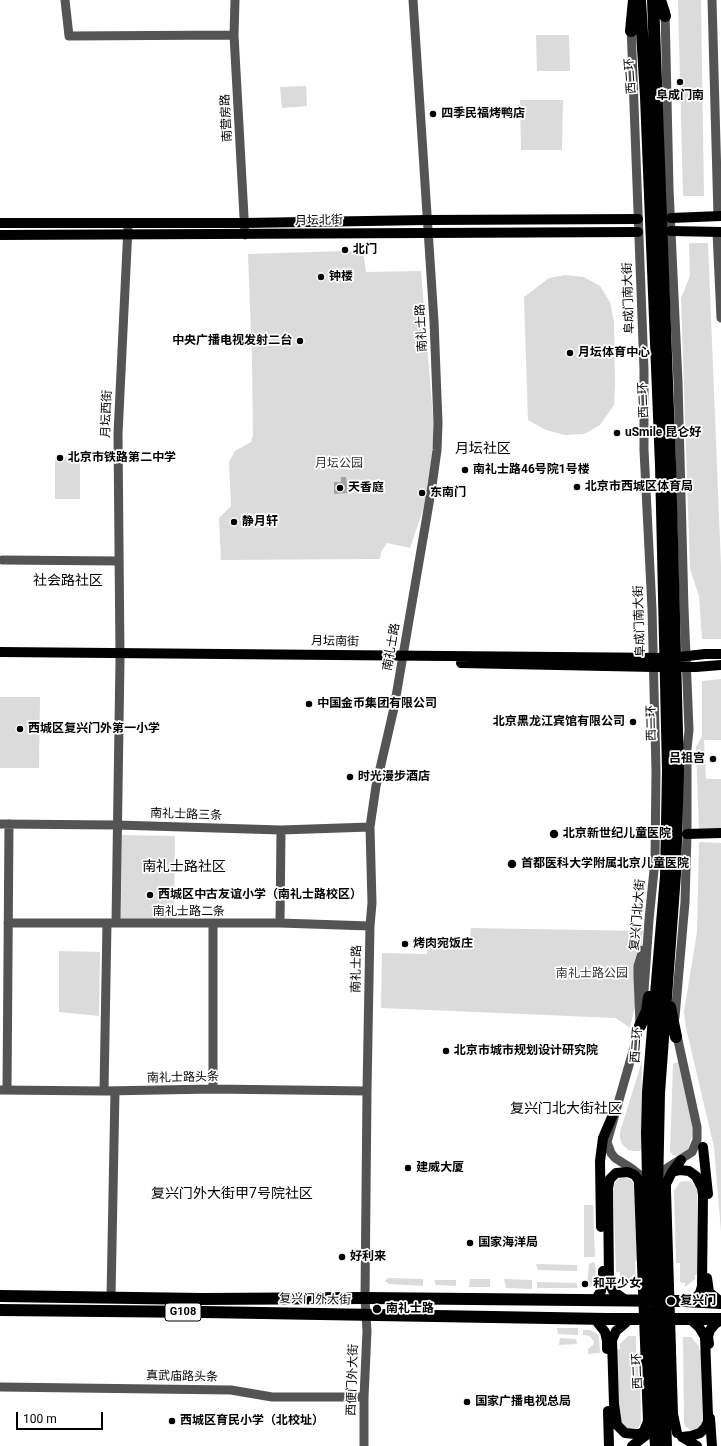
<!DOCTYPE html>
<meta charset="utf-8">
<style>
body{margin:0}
#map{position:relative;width:721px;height:1446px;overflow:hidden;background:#fff;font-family:Roboto,sans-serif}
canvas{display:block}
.scale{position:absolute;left:16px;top:1412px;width:87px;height:18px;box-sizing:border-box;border:2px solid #000;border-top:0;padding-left:5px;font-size:12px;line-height:14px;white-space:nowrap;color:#000;-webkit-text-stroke:3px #fff;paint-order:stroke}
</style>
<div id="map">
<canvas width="721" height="1446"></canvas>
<div class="scale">100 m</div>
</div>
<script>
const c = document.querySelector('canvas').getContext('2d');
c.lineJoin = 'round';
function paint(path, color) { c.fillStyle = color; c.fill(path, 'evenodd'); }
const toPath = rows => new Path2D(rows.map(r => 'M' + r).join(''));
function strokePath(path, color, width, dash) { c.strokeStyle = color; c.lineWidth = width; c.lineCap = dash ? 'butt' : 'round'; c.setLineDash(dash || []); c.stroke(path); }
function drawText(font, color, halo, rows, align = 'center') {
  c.font = font + ' Roboto,"Noto Sans SC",sans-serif'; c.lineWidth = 3.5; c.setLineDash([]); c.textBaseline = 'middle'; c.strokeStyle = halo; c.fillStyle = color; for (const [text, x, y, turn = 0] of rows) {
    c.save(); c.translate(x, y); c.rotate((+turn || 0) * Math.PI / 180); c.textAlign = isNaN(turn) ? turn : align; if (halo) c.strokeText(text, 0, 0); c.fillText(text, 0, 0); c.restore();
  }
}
const green = toPath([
 [678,0,701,0,704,196,683,196],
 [536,35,569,35,570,71,537,71],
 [306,86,307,106,282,108,280,87],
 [520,100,563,100,562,150,521,150],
 [689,243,708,243,721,566,721,639,702,639,699,596,690,569,681,298,690,276],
 [344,251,363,251,366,272,421,271,434,429,428,495,410,548,387,543,381,552,380,559,221,560,219,518,231,506,229,462,235,451,251,442,253,435,252,360,248,254],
 [565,275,584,277,600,286,610,302,614,322,615,383,614,405,600,425,584,434,565,435,546,430,528,420,524,297,549,278],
 [55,457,80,457,80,499,55,499],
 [721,679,721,740,704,740,706,779,721,779,721,830,699,831,696,747,702,736,702,681],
 [0,697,40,697,39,768,0,768],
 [122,835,175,836,174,920,121,920],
 [699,842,721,843,721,1232,714,1147,686,1028,684,1012,697,932],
 [471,928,643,931,636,1002,630,1028,616,1018,381,1008,382,953,427,954,427,941,470,942],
 [59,951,100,952,99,1016,59,1012],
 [642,1061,641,1149,640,1151,633,1151,628,1150,622,1144,620,1138,620,1132],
 [678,1062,692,1124,692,1136,688,1149,683,1153,677,1156,673,1155,670,1152,673,1064],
 [623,1178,627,1178,631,1180,634,1185,638,1260,635,1261,636,1284,628,1284,620,1276,620,1272,616,1272,613,1186,618,1179],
 [686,1181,691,1182,695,1186,697,1190,698,1274,695,1275,695,1279,685,1287,685,1283,680,1282,680,1263,676,1263,674,1191,680,1182],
 [584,1205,593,1205,595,1257,584,1257],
 [594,1262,596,1268,595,1279,593,1286,589,1287,587,1284,589,1264],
 [536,1264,577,1265,577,1271,538,1270],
 [388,1278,423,1279,423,1286,389,1284,385,1281],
 [470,1279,490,1279,490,1287,469,1287],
 [504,1279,532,1280,532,1289,506,1288],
 [434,1280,456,1280,456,1286,436,1285],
 [537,1282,577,1283,577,1288,537,1288],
 [557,1328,578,1328,578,1335,558,1334],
 [583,1330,590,1330,596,1333,599,1337,600,1353,588,1354,588,1349,593,1345,594,1342,590,1336,583,1335],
 [628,1336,636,1336,636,1360,640,1360,641,1422,638,1428,629,1430,619,1421,617,1350,620,1349,620,1344],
 [683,1337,691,1337,699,1346,699,1350,703,1350,704,1426,692,1431,685,1426,684,1422],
 [560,1338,576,1339,577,1344,559,1345]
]);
const water = toPath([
 [341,477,346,477,348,493,334,494,334,482,341,482]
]);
const minor = toPath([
 [65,0,69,36,234,35],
 [235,0,234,35,245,235],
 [712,0,718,216],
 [665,10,669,189,678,382,684,608,689,730,687,749,687,834,685,902,675,1017],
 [631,25,644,370,644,450,652,609,656,770,655,860,649,920,643,1005],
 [717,232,721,318],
 [2,560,119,561],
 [0,824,117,825,281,830,370,827],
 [8,923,280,923,370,926],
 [116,923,120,659,118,434,128,227],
 [280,923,281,830],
 [640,1024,638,976,638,966,643,950],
 [213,1089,213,924],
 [0,1090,104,1091,213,1089,367,1091],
 [7,1090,9,824],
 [104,1091,107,923],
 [640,1175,631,1168,615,1158,611,1153,607,1142,635,1044,641,1020],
 [659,1182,664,1170,692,1152,697,1140,697,1127,676,1031],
 [111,1297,115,1091],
 [0,1387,231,1390,272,1397,364,1397],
 [364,1446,364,1397,367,1331,365,1298,367,1091,370,926,372,903,370,827,376,786,394,708,432,486,437,450,438,423,434,321,413,0]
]);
const major = toPath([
 [671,218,721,216],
 [0,223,245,223,427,220,638,219],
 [671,231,721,232],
 [0,235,638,232],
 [0,652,670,658,705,654,721,654],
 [461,663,654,667,696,667,721,665],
 [687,834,721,833],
 [703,1147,708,1194],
 [672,1172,681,1160],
 [601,1227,600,1161,603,1138,615,1110],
 [707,1278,709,1292,721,1302],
 [590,1301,596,1299,601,1291,603,1280,603,1271],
 [627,1301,613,1291,609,1282,608,1187,610,1179,616,1173,628,1172,635,1175,639,1181,639,1185,648,1421,644,1431,640,1434,635,1434,625,1433,617,1425,614,1404,612,1340,616,1331,630,1319],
 [594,1318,605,1332,607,1341,607,1349],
 [709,1344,708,1337,710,1330,715,1324,721,1320],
 [608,1411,609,1446],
 [710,1418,712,1446],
 [677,1433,673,1414,666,1191,666,1184,672,1172,680,1170,689,1171,696,1176,702,1188,703,1195,702,1286,700,1293,695,1299,686,1301],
 [682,1437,691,1436,700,1433,705,1428,708,1422,708,1416,705,1337,699,1327,690,1319],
 [682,1437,697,1446],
 [632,1446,649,1433]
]);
const highway = toPath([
 [640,0,646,97,661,465,668,770,666,876,652,1041,648,1092,647,1133,653,1403,656,1446],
 [653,0,670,464,678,770,675,874,659,1093,657,1192,666,1446],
 [660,0,665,16],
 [631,31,634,0],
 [670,1007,676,1037],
 [640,1026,647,1011,649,997],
 [0,1296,202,1299,365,1298,684,1301,721,1303],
 [0,1310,204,1312,607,1319,721,1319]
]);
const markers = [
 [680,82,4,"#000"],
 [433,114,4,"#000"],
 [345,250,4,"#000"],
 [321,277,4,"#000"],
 [300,341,4,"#000"],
 [570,353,4,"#000"],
 [617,433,4,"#000"],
 [60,458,4,"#000"],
 [465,470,4,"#000"],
 [577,487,4,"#000"],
 [340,488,4,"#000"],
 [422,493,4,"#000"],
 [234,522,4,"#000"],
 [309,704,4,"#000"],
 [633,722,4,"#000"],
 [20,729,4,"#000"],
 [713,759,4,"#000"],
 [350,777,4,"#000"],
 [554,834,5,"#000"],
 [512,864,5,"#000"],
 [150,895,4,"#000"],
 [405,944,4,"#000"],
 [446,1051,4,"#000"],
 [408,1168,4,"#000"],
 [470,1243,4,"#000"],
 [342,1257,4,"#000"],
 [585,1284,4,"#000"],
 [671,1301,5,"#000"],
 [377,1309,5,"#000"],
 [467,1402,4,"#000"],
 [172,1421,4,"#000"]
];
const shields = [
 [183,1312,36]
];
const shieldNames = [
 ["G108",183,1312]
];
const streetNames = [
 ["西二环",631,76,-94],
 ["南营房路",227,118,-93],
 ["月坛北街",319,221,-1],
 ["阜成门南大街",629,298,-92],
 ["南礼士路",422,328,-93],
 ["西二环",644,400,-92],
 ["月坛西街",107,414,-88],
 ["阜成门南大街",640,621,-92],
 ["月坛南街",335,642,1],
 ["南礼士路",392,647,-80],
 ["西二环",652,723,-91],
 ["南礼士路三条",186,815,2],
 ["南礼士路二条",189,912],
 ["复兴门北大街",638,915,-85],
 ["南礼士路",357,969,-89],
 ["西二环",637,1045,-86],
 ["南礼士路头条",183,1078,-1],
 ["复兴门外大街",315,1300,1],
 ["西二环",638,1371,-92],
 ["真武庙路头条",182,1377,1],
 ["西便门外大街",353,1380,-88]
];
const poiNames = [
 ["阜成门南",680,96,"center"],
 ["四季民福烤鸭店",441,114],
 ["北门",353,250],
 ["钟楼",329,277],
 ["中央广播电视发射二台",292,341,"right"],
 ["月坛体育中心",578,353],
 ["uSmile 昆仑好",625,433],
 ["北京市铁路第二中学",68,458],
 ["南礼士路46号院1号楼",473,470],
 ["北京市西城区体育局",585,487],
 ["天香庭",348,488],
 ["东南门",430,493],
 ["静月轩",242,522],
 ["中国金币集团有限公司",317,704],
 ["北京黑龙江宾馆有限公司",625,722,"right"],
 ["西城区复兴门外第一小学",28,729],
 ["吕祖宫",705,759,"right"],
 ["时光漫步酒店",358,777],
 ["北京新世纪儿童医院",563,834],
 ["首都医科大学附属北京儿童医院",521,864],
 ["西城区中古友谊小学（南礼士路校区）",158,895],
 ["烤肉宛饭庄",413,944],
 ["北京市城市规划设计研究院",454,1051],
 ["建威大厦",416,1168],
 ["国家海洋局",478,1243],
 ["好利来",350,1257],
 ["和平少女",593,1284],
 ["复兴门",680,1301],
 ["南礼士路",386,1309],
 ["国家广播电视总局",475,1402],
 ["西城区育民小学（北校址）",180,1421]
];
const parkNames = [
 ["月坛公园",339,464],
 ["南礼士路公园",592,974]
];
const quarterNames = [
 ["月坛社区",483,449],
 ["社会路社区",68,581],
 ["南礼士路社区",184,867],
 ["复兴门北大街社区",566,1109],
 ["复兴门外大街甲7号院社区",232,1194]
];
paint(green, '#dbdbdb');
paint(water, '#a2a2a2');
strokePath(minor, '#545454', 9);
strokePath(major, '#000', 10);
strokePath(highway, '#000', 12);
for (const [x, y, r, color] of markers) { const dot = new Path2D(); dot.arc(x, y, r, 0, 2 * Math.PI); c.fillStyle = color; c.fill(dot); strokePath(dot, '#fff', 1.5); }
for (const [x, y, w] of shields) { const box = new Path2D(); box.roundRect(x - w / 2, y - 9, w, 18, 3); c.fillStyle = '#fff'; c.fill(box); strokePath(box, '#000', 1); }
drawText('bold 11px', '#000', null, shieldNames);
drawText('12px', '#000', '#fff', streetNames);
drawText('bold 12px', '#000', '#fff', poiNames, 'left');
drawText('12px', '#323232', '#fff', parkNames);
drawText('14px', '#000', '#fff', quarterNames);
</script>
